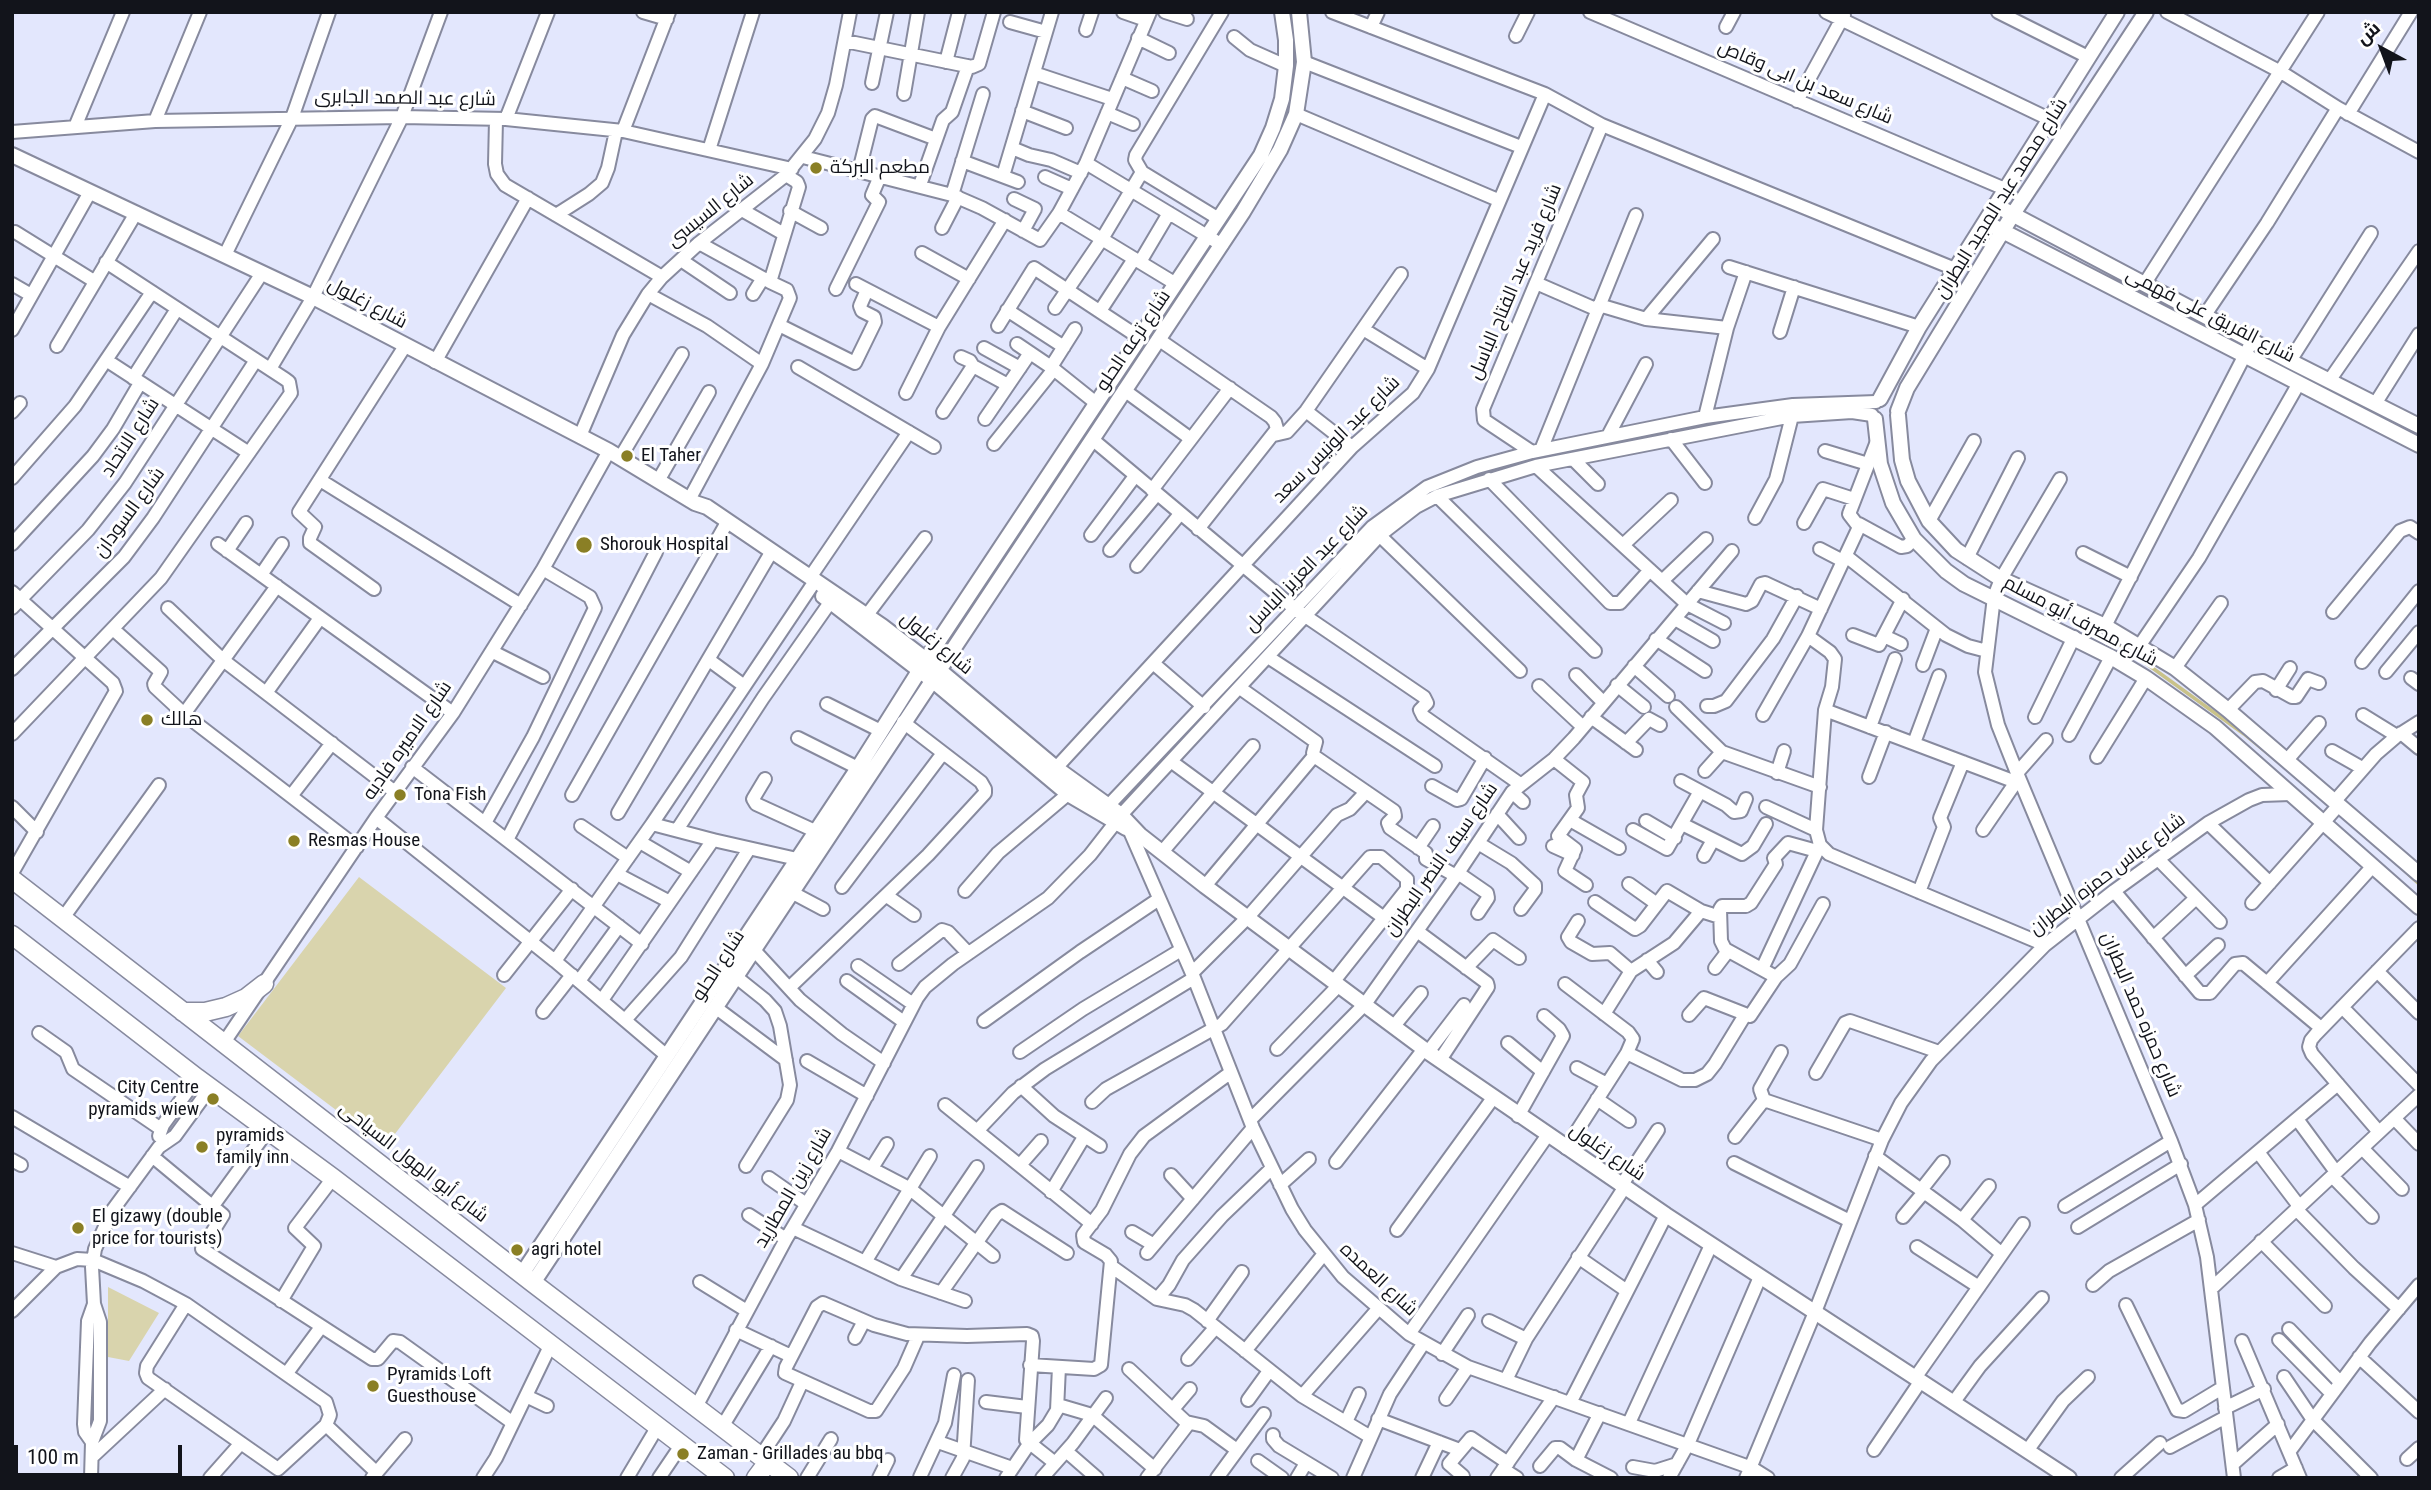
<!DOCTYPE html>
<meta charset="utf-8">
<style>
body{margin:0}
#map{position:relative;width:2431px;height:1490px;overflow:hidden;background:#e3e7fd;font-family:"Roboto Condensed",Cairo,sans-serif}
canvas{display:block}
.frame{position:absolute;inset:0;border:14px solid #12141b;pointer-events:none}
.north{position:absolute;left:2347px;top:14px;width:70px;height:70px;-webkit-text-stroke:5px #fff;paint-order:stroke;rotate:319deg;font-size:19px;font-weight:700;line-height:28px;text-align:center;color:#12141b}
.north::after{content:'';display:block;margin:auto;width:24px;height:32px;background:#12141b;clip-path:polygon(50% 0,100% 100%,50% 72%,0 100%)}
.scale{position:absolute;left:14px;top:1445px;width:168px;height:32px;box-sizing:border-box;border:4px solid #12141b;border-top:0;padding-left:9px;font-size:21px;line-height:24px;white-space:nowrap;color:#12141b;-webkit-text-stroke:5px #fff;paint-order:stroke}
</style>
<div id="map">
<canvas width="2431" height="1490"></canvas>
<div class="frame"></div>
<div class="north">ش</div>
<div class="scale">100 m</div>
</div>
<script>
const c = document.querySelector('canvas').getContext('2d');
c.lineJoin = 'round';
function paint(path, color) { c.fillStyle = color; c.fill(path, 'evenodd'); }
const toPath = rows => new Path2D(rows.map(r => 'M' + r).join(''));
function strokePath(path, color, width, dash) { c.strokeStyle = color; c.lineWidth = width; c.lineCap = dash ? 'butt' : 'round'; c.setLineDash(dash || []); c.stroke(path); }
function drawText(font, color, halo, rows, align = 'center') {
  c.font = font + ' "Roboto Condensed",Cairo,sans-serif'; c.lineWidth = 6; c.setLineDash([]); c.textBaseline = 'middle'; c.strokeStyle = halo; c.fillStyle = color; for (const [text, x, y, turn = 0] of rows) {
    c.save(); c.translate(x, y); c.rotate((+turn || 0) * Math.PI / 180); c.textAlign = isNaN(turn) ? turn : align; if (halo) c.strokeText(text, 0, 0); c.fillText(text, 0, 0); c.restore();
  }
}
const green = toPath([
 [359,877,506,988,385,1147,238,1036],
 [108,1287,159,1313,129,1361,108,1357]
]);
const stream = toPath([
 [2075,620,2115,641,2244,734,2283,766],
 [2395,862,2419,884]
]);
const minor = toPath([
 [643,12,667,19],
 [1123,12,1146,20],
 [1165,12,1187,19],
 [1590,12,2005,189],
 [1826,12,2049,119],
 [1998,12,2088,57],
 [2167,12,2281,72,2338,108,2419,152],
 [1010,22,1046,32],
 [1371,27,1378,12],
 [1726,27,1734,12],
 [1086,30,1092,12],
 [1516,36,1528,12],
 [1234,37,1250,50,1286,66],
 [1138,38,1169,53],
 [845,41,972,67,979,64,994,12],
 [946,62,959,12],
 [1304,62,1521,147],
 [1034,73,1112,99],
 [1122,78,1152,91],
 [872,83,887,12],
 [904,94,918,12],
 [1545,94,1602,125],
 [1797,101,1844,15],
 [1022,111,1066,128],
 [1107,113,1133,124],
 [1296,114,1498,200],
 [2348,114,2411,12],
 [506,119,548,12],
 [496,120,495,164,497,174,505,185,662,277],
 [155,121,200,12],
 [75,127,123,12],
 [623,131,669,12],
 [12,132,155,121,402,117,506,119,623,131,792,169],
 [1012,148,1029,155,1051,160,1081,173],
 [709,150,753,12],
 [803,157,952,195,982,208,1040,240,1059,213,1086,163,1150,12],
 [962,161,1018,182],
 [1086,163,1222,245],
 [859,171,872,119,875,116,936,139],
 [1003,176,1052,12],
 [1045,177,1072,189],
 [920,185,943,120,952,112,968,66],
 [952,195,983,94],
 [1014,199,1035,209,1023,231],
 [742,210,784,234],
 [790,211,821,228],
 [1059,213,1176,284],
 [556,215,589,194,602,183,608,168,616,131],
 [1219,219,1142,172,1135,160,1136,155,1222,12],
 [942,228,958,197],
 [15,232,94,281],
 [699,243,770,282],
 [922,253,969,279],
 [225,255,292,118,329,12],
 [681,260,730,293],
 [1140,262,1169,213],
 [1729,267,1919,327],
 [1536,283,1598,310],
 [2145,283,2318,12],
 [12,284,31,295],
 [856,284,939,327],
 [836,289,879,202,872,195,880,176],
 [648,294,707,326,762,364],
 [753,294,763,278],
 [1599,305,1646,319,1727,328],
 [1055,308,1102,239,1142,172],
 [1007,310,1064,347],
 [1100,311,1134,259],
 [2205,315,2267,223,2338,108],
 [1646,319,1713,239],
 [779,325,855,363,875,322,874,317,862,311,860,306,867,290],
 [998,326,1034,268,1140,338],
 [1363,329,1428,369],
 [12,330,90,192],
 [1780,332,1794,287],
 [1158,339,1271,417,1275,422,1277,429,1198,529],
 [1017,344,1051,367,1096,403],
 [57,346,136,213],
 [984,348,1020,368],
 [961,357,970,361,973,366],
 [106,360,249,453],
 [2290,361,2371,233],
 [435,362,528,198],
 [798,367,934,447],
 [1051,367,1075,329],
 [270,369,313,297,402,117,441,12],
 [133,378,177,309],
 [2329,381,2419,251],
 [1124,390,1191,439],
 [906,393,939,327,1005,220],
 [2375,404,2419,334],
 [1306,411,1352,447],
 [12,412,20,403],
 [943,412,973,366,1008,385],
 [1705,417,1727,328,1746,272],
 [985,419,1030,353],
 [1274,435,1287,432,1306,411,1401,274],
 [580,436,623,335,648,294,662,277,699,243,786,175,815,139,828,113,836,85,850,12],
 [1608,436,1646,364],
 [1092,439,1295,609,1424,697,1427,703,1420,710,1423,716,1520,784],
 [1671,439,1705,483],
 [994,444,1054,369],
 [1541,450,1636,215],
 [1825,451,1868,464],
 [1532,452,1484,420,1483,409,1602,125,1955,269],
 [620,458,682,354],
 [1573,459,1598,484],
 [1536,466,1687,604,1724,623],
 [12,478,75,406,152,292],
 [1489,479,1610,603,1620,603,1650,570],
 [2060,479,2001,579,1994,597,1985,672,1998,725,2017,773,2171,1141,2195,1205,2207,1257,2234,1478],
 [320,480,521,605],
 [658,481,709,392],
 [1152,490,1230,388],
 [1437,496,1595,651],
 [689,500,762,364,790,298,787,290,770,282,799,187,797,182,786,175],
 [1755,518,1776,479,1792,416],
 [1929,521,1974,441],
 [1804,523,1823,489,1854,499],
 [1859,524,1901,547,1907,546,1914,539],
 [1374,530,1520,671],
 [1091,535,1135,476],
 [12,544,93,456,113,429,140,383],
 [218,544,453,713],
 [1623,545,1671,500],
 [1820,549,1843,561],
 [1110,550,1157,494],
 [227,551,246,523],
 [2083,553,2131,577],
 [1846,556,1946,635,1968,646,1987,651],
 [1967,558,2018,458],
 [1137,566,1180,514],
 [261,575,282,544],
 [811,576,909,432],
 [1662,581,1706,539],
 [374,589,310,543,310,538,315,527,299,512,405,346],
 [1698,591,1746,604,1752,601,1761,584,1765,583,1821,609],
 [12,592,113,683,116,691,12,873],
 [12,608,88,530,125,483,262,273],
 [168,608,223,660,395,792],
 [2333,612,2400,531,2410,527,2419,533],
 [867,615,925,538],
 [1675,619,1713,641],
 [2105,626,2249,347],
 [113,629,161,672,154,684,155,687,184,714,357,847],
 [1853,635,1879,645,1903,599],
 [1808,636,1830,652,1835,659,1832,687,1825,710,1816,830,1820,845,1829,854,2045,945],
 [1884,636,1901,644],
 [1656,639,1705,671],
 [2140,645,2199,558,2299,383],
 [493,652,543,677],
 [1268,657,1435,766],
 [709,660,743,685],
 [2362,662,2419,591],
 [1153,663,1204,707],
 [1923,665,1937,628],
 [1634,666,1668,696],
 [2175,668,2221,603],
 [12,669,124,557,153,518,256,360],
 [2386,672,2419,632],
 [1576,675,1603,702],
 [2411,678,2419,684],
 [1617,685,1644,707],
 [1539,686,1583,727],
 [1240,688,1316,742,1313,753,1314,756,1394,811,1395,816,1388,823,1390,828,1426,853,1426,859,1456,876],
 [2276,690,2290,668],
 [266,693,320,618],
 [827,704,881,731],
 [1707,706,1714,706,1726,701,1773,639,1797,596],
 [1676,707,1722,752],
 [1825,710,2021,784],
 [2228,710,2255,682,2263,681,2292,697,2296,697,2308,679,2319,683],
 [184,714,277,586],
 [1763,715,1808,636,1859,527,1849,514,1876,444],
 [2363,715,2397,736],
 [1591,717,1636,750],
 [2035,717,2074,637],
 [1870,727,1895,659],
 [2401,733,2419,748],
 [12,734,161,578,291,393,289,382,285,379,106,262],
 [2069,735,2111,657],
 [798,738,858,768],
 [1626,743,1649,719,1660,725],
 [1914,743,1939,676],
 [2332,751,2362,768],
 [2097,757,2146,678],
 [1554,759,1583,782,1576,795,1578,808,1558,836,1575,849,1565,871,1586,885],
 [2287,760,2319,723],
 [1172,762,1384,918],
 [412,767,642,944],
 [1056,768,1352,447,1413,393,1428,369,1545,94,1332,12],
 [1705,771,1722,752,1820,787],
 [1777,773,1784,751],
 [2017,773,2046,740],
 [1869,777,1886,732],
 [765,779,753,799,756,804,815,831],
 [1681,781,1726,805,1734,812,1741,811,1746,799],
 [1432,786,1457,800,1461,799,1485,758],
 [1512,792,1523,802],
 [572,795,725,526],
 [291,796,332,743],
 [2334,802,2376,754,2397,736,2419,722],
 [1108,806,1372,527,1427,487,1477,467,1532,452,1705,417,1793,405,1876,402],
 [12,807,37,832],
 [1766,807,1816,830],
 [618,813,769,556],
 [1497,814,1519,838],
 [1121,815,1380,535,1416,507,1437,496,1536,466,1792,416,1852,412,1872,415],
 [376,818,555,961,667,1056],
 [1570,820,1619,848],
 [486,821,533,737,595,608,590,597,543,569],
 [1646,821,1675,838],
 [2208,823,2270,883],
 [652,824,713,840,797,859],
 [1682,824,1742,854,1753,846,1766,824],
 [1130,825,1129,829,1194,978,1253,1128,1292,1209,1305,1230,1343,1277,1409,1334,1468,1367,1752,1468,1768,1478],
 [581,826,628,858],
 [677,830,763,698,831,601],
 [1633,830,1667,849,1699,793],
 [1983,830,2016,782],
 [508,838,656,552],
 [640,842,691,872],
 [1478,843,1511,863,1535,885,1535,890,1521,909],
 [1553,846,1573,855],
 [1418,848,1433,826],
 [1162,852,1253,746],
 [1704,856,1713,840],
 [1774,858,1776,864,1751,903,1746,906,1722,906,1720,909,1721,941,1725,949,1776,977],
 [1774,858,1788,843,1817,851],
 [2158,859,2220,922],
 [1458,873,1487,893,1488,898,1478,913],
 [617,874,670,902],
 [1629,884,1657,904],
 [1205,886,1314,756],
 [842,887,943,753],
 [965,891,998,853,1068,794],
 [2114,891,2200,993,2210,993,2235,964,2243,963,2321,1028],
 [791,892,823,909],
 [1919,892,1944,827,1940,818,1963,762],
 [887,896,914,915],
 [1595,902,1635,929,1640,926,1667,891,1701,911,1720,917],
 [2252,903,2338,806],
 [63,918,159,785],
 [1578,921,1568,937,1571,942,1592,954,1610,953,1631,971],
 [1417,931,1487,983,1488,987,1440,1060],
 [2153,938,2196,898],
 [753,949,800,1000,842,1034,884,1063],
 [1647,960,1657,972],
 [555,961,652,824,811,587],
 [899,964,942,930,948,932,968,953],
 [858,966,913,1004],
 [1466,968,1493,940,1519,958],
 [1715,968,1728,951],
 [1762,969,1820,845],
 [2377,971,2419,1013],
 [1192,973,1248,917,1337,815,1350,809,1366,792],
 [504,975,572,889],
 [735,976,765,1000,775,1011,780,1026,790,1085,787,1100,746,1166],
 [2185,976,2218,945],
 [579,981,619,926],
 [847,981,904,1022],
 [2267,983,2372,867],
 [1565,984,1628,1032,1633,1039,1627,1053,1566,1148],
 [789,988,928,855,985,793,985,789,981,782,903,722],
 [602,1000,713,840],
 [715,1007,786,1060],
 [2342,1007,2419,1085],
 [543,1012,572,975],
 [1604,1014,1631,971,1674,943,1701,911],
 [1689,1015,1704,998,1750,1016,1776,977,1790,964,1823,904],
 [625,1020,681,957,749,849],
 [984,1021,1080,952,1159,899],
 [1394,1026,1421,993],
 [39,1033,66,1052,73,1069,161,1129],
 [1508,1043,1543,1072],
 [223,1044,376,818,453,713,543,569,609,451],
 [1277,1049,1339,985],
 [1020,1052,1083,1009,1181,950],
 [1428,1052,1464,1005],
 [1627,1053,1682,1080,1695,1080,1707,1074,1715,1064,1745,1015],
 [807,1061,867,1096],
 [1577,1068,1607,1084],
 [1816,1073,1845,1023,1850,1021,1939,1052],
 [1021,1086,1054,1116,1100,1146],
 [1597,1099,1629,1121],
 [1764,1100,1882,1140],
 [1764,1100,1760,1089,1781,1052],
 [1092,1102,1106,1089,1222,1024,1370,857,1381,857,1407,879,1407,889,1334,981],
 [945,1105,1092,1224],
 [1518,1116,1563,1036,1559,1029,1544,1016],
 [12,1117,130,1187],
 [2394,1118,2419,1144],
 [2297,1119,2336,1172],
 [1250,1120,1365,1004,1456,876,1512,792,1554,759,1574,738,1732,551],
 [977,1131,1013,1093,1045,1069,1194,978],
 [2379,1132,2312,1054,2309,1047,2311,1040,2316,1034,2419,928],
 [159,1136,163,1125,197,1078],
 [1735,1137,1764,1100],
 [2362,1148,2402,1189],
 [838,1151,909,1188,993,1256],
 [2258,1152,2299,1206],
 [152,1156,223,1215,202,1249,372,1359,378,1359,393,1341,400,1342,513,1423],
 [1875,1156,1962,1220,2002,1254],
 [12,1160,21,1165],
 [1336,1162,1424,1049],
 [1734,1163,1850,1221],
 [1020,1165,1041,1141],
 [872,1168,887,1144],
 [1171,1175,1193,1199],
 [2332,1176,2372,1217],
 [769,1178,806,1204],
 [1280,1185,1309,1159],
 [1621,1186,1658,1130],
 [1921,1190,1943,1162],
 [1051,1192,1084,1137],
 [2195,1205,2338,1084],
 [2065,1206,2171,1141],
 [212,1207,268,1130],
 [2296,1209,2354,1268,2399,1309],
 [749,1215,786,1239],
 [1903,1217,1924,1192],
 [1962,1220,1989,1186],
 [2078,1227,2181,1164],
 [793,1228,901,1279,965,1301],
 [1397,1230,1493,1098],
 [1132,1232,1154,1245],
 [2261,1241,2325,1306],
 [1917,1247,1979,1287],
 [12,1253,56,1267,77,1259,93,1260,143,1281,186,1304,326,1402,330,1415,326,1425],
 [1147,1253,1253,1128],
 [1578,1257,1627,1291],
 [865,1262,930,1156],
 [1111,1266,1157,1299,1185,1305,1194,1310,1302,1396,1369,1436],
 [901,1279,977,1167],
 [700,1282,747,1311],
 [2093,1285,2109,1271,2199,1220],
 [2212,1288,2419,1095],
 [941,1293,996,1215,1002,1211,1067,1253],
 [1157,1299,1169,1285,1183,1260,1222,1216,1272,1168],
 [281,1301,314,1246,295,1228,333,1178],
 [186,1304,147,1366,146,1373,148,1378,278,1469,326,1425],
 [2126,1305,2177,1410,2184,1411,2222,1388],
 [12,1311,56,1267],
 [1207,1321,1242,1272],
 [1489,1321,1526,1339],
 [2289,1329,2340,1382],
 [736,1330,791,1356],
 [1409,1334,1547,1136],
 [918,1336,904,1368,876,1411,869,1411,785,1373,786,1367,817,1307,823,1303,874,1325,907,1334,967,1336,1027,1334,1032,1336,1033,1341,1026,1440,1055,1463],
 [855,1338,864,1321],
 [2279,1340,2332,1394],
 [2242,1341,2300,1478],
 [1245,1351,1323,1255],
 [1442,1354,1468,1315],
 [2359,1357,2419,1412],
 [1188,1359,1215,1328],
 [1030,1365,1094,1369,1101,1365,1111,1261,1106,1255,1084,1242,1083,1235,1102,1210,1130,1154,1144,1136,1230,1073],
 [1129,1369,1186,1422,1204,1426,1237,1450],
 [287,1373,321,1327],
 [2284,1377,2313,1420,2371,1478],
 [1915,1378,2023,1224],
 [1506,1380,1526,1339,1624,1188],
 [526,1396,547,1406],
 [1302,1396,1378,1309],
 [1446,1399,1468,1367],
 [1248,1400,1269,1371],
 [986,1402,1027,1407],
 [1570,1403,1666,1215],
 [1953,1403,1980,1366,2042,1298],
 [1058,1405,1092,1415,1155,1469],
 [696,1407,786,1239,838,1151,917,998,925,987,953,964,1048,898,1090,855,1115,823],
 [2225,1408,2264,1389],
 [1173,1409,1190,1389],
 [1378,1419,1460,1450],
 [1346,1422,1359,1394],
 [1629,1423,1711,1245],
 [326,1425,376,1472],
 [722,1427,771,1346],
 [1273,1435,1273,1439,1279,1446,1332,1478],
 [92,1442,85,1432,84,1424,88,1321,94,1304],
 [938,1442,1012,1468],
 [2170,1447,2226,1417],
 [1874,1450,1920,1382],
 [1066,1451,1097,1478],
 [2027,1451,2063,1401,2088,1377],
 [2289,1452,2370,1343,2419,1285],
 [761,1456,784,1421,802,1382],
 [92,1457,165,1389],
 [2407,1459,2419,1448],
 [1576,1460,1600,1413],
 [1258,1461,1282,1478],
 [2233,1464,2278,1424],
 [1540,1466,1555,1448,1560,1448,1576,1460,1611,1478],
 [1633,1467,1655,1471,1677,1464],
 [1503,1469,1517,1478],
 [1463,1476,1449,1464,1471,1438,1508,1463],
 [920,1477,945,1423,954,1375],
 [91,1478,92,1442,100,1421,100,1322,94,1304,92,1267,95,1249,112,1211,159,1147,175,1136,210,1088],
 [210,1478,241,1443],
 [372,1478,405,1439],
 [483,1478,496,1458,551,1344],
 [627,1478,658,1426],
 [659,1478,682,1444],
 [807,1478,831,1439],
 [879,1478,888,1460],
 [952,1478,963,1458,968,1380],
 [1006,1478,1029,1444,1048,1425,1057,1410,1059,1367],
 [1042,1478,1073,1443,1106,1398],
 [1147,1478,1189,1423],
 [1217,1478,1264,1414],
 [1297,1478,1306,1463],
 [1353,1478,1390,1394,1423,1344],
 [1422,1478,1439,1442],
 [1497,1478,1554,1397],
 [1669,1478,1688,1444,1760,1277],
 [1746,1478,1815,1312,1882,1140,1901,1103,1931,1061,2045,945,2114,891,2208,823,2249,800,2262,795,2290,794],
 [2121,1478,2160,1443],
 [2279,1478,2296,1468]
]);
const tertiary = toPath([
 [12,155,313,297,609,451,695,503,707,507,882,626,938,669,1056,768,1121,815,1140,835,1205,886,1428,1052,1666,1215,2069,1478],
 [1995,205,2290,361,2419,426],
 [1985,222,2419,445],
 [1880,399,1919,327,2117,12],
 [1898,411,1907,388,2013,214,2146,12],
 [1898,415,1902,460,1908,481,1929,521,1956,550,2001,579,2105,626,2175,668,2228,710,2419,874],
 [1875,419,1880,464,1893,503,1914,539,1946,571,1964,584,2111,657,2146,678,2215,727,2419,907],
 [823,596,932,680,1068,794,1126,828],
 [522,1274,858,768,926,660,1261,155,1273,128,1282,99,1286,66,1286,40,1282,12],
 [533,1283,1243,212,1280,150,1296,114,1304,62,1299,12]
]);
const secondary = toPath([
 [12,879,533,1283,789,1478],
 [12,935,197,1078,333,1178,725,1478],
 [183,1012,205,1012,226,1007,246,998,264,984],
 [756,1478,768,1462]
]);
const markers = [
 [816,168,7,"#8a7f25"],
 [627,456,7,"#8a7f25"],
 [584,545,9,"#8a7f25"],
 [147,720,7,"#8a7f25"],
 [400,795,7,"#8a7f25"],
 [294,841,7,"#8a7f25"],
 [213,1099,7,"#8a7f25"],
 [202,1147,7,"#8a7f25"],
 [78,1228,7,"#8a7f25"],
 [517,1250,7,"#8a7f25"],
 [373,1386,7,"#8a7f25"],
 [683,1454,7,"#8a7f25"]
];
const streetNames = [
 ["شارع سعد بن ابى وقاص",1805,83,23],
 ["شارع عبد الصمد الجابرى",405,99,1],
 ["شارع محمد عبد المجيد البطران",2002,199,-58],
 ["شارع السيسى",711,211,-39],
 ["شارع فريد عبد الفتاح الباسل",1516,282,-67],
 ["شارع زغلول",367,304,28],
 ["شارع الفريق على فهمى",2210,316,27],
 ["شارع ترعه الحلو",1134,341,-56],
 ["شارع الاتحاد",131,438,-57],
 ["شارع عبد الونيس سعد",1337,440,-45],
 ["شارع السودان",130,513,-54],
 ["شارع عبد العزيز الباسل",1307,569,-46],
 ["شارع مصرف أبو مسلم",2080,622,28],
 ["شارع زغلول",936,644,39],
 ["شارع الاميره فاديه",408,741,-55],
 ["شارع سيف النصر البطران",1442,860,-55],
 ["شارع عباس حمزه البطران",2108,875,-37],
 ["شارع الحلو",719,966,-57],
 ["شارع حمزه حمد البطران",2140,1015,67],
 ["شارع زغلول",1607,1153,34],
 ["شارع أبو الهول السياحى",413,1163,38],
 ["شارع زين المطاريد",794,1188,-60],
 ["شارع العمده",1378,1280,43]
];
const poiNames = [
 ["مطعم البركة",830,168],
 ["El Taher",641,456],
 ["Shorouk Hospital",600,545],
 ["هالك",161,720],
 ["Tona Fish",414,795],
 ["Resmas House",308,841],
 ["City Centre",199,1088,"right"],
 ["pyramids wiew",199,1110,"right"],
 ["pyramids",216,1136],
 ["family inn",216,1158],
 ["El gizawy (double",92,1217],
 ["price for tourists)",92,1239],
 ["agri hotel",531,1250],
 ["Pyramids Loft",387,1375],
 ["Guesthouse",387,1397],
 ["Zaman - Grillades au bbq",697,1454]
];
paint(green, '#d9d4ad');
strokePath(stream, '#c9c289', 3.5);
strokePath(minor, '#878a9e', 16);
strokePath(tertiary, '#878a9e', 18);
strokePath(secondary, '#878a9e', 21);
strokePath(minor, '#fff', 12);
strokePath(tertiary, '#fff', 14);
strokePath(secondary, '#fff', 18);
for (const [x, y, r, color] of markers) { const dot = new Path2D(); dot.arc(x, y, r, 0, 2 * Math.PI); c.fillStyle = color; c.fill(dot); strokePath(dot, '#fff', 2.5); }
drawText('19px', '#12141b', '#fff', streetNames);
drawText('19px', '#12141b', '#fff', poiNames, 'left');
</script>
